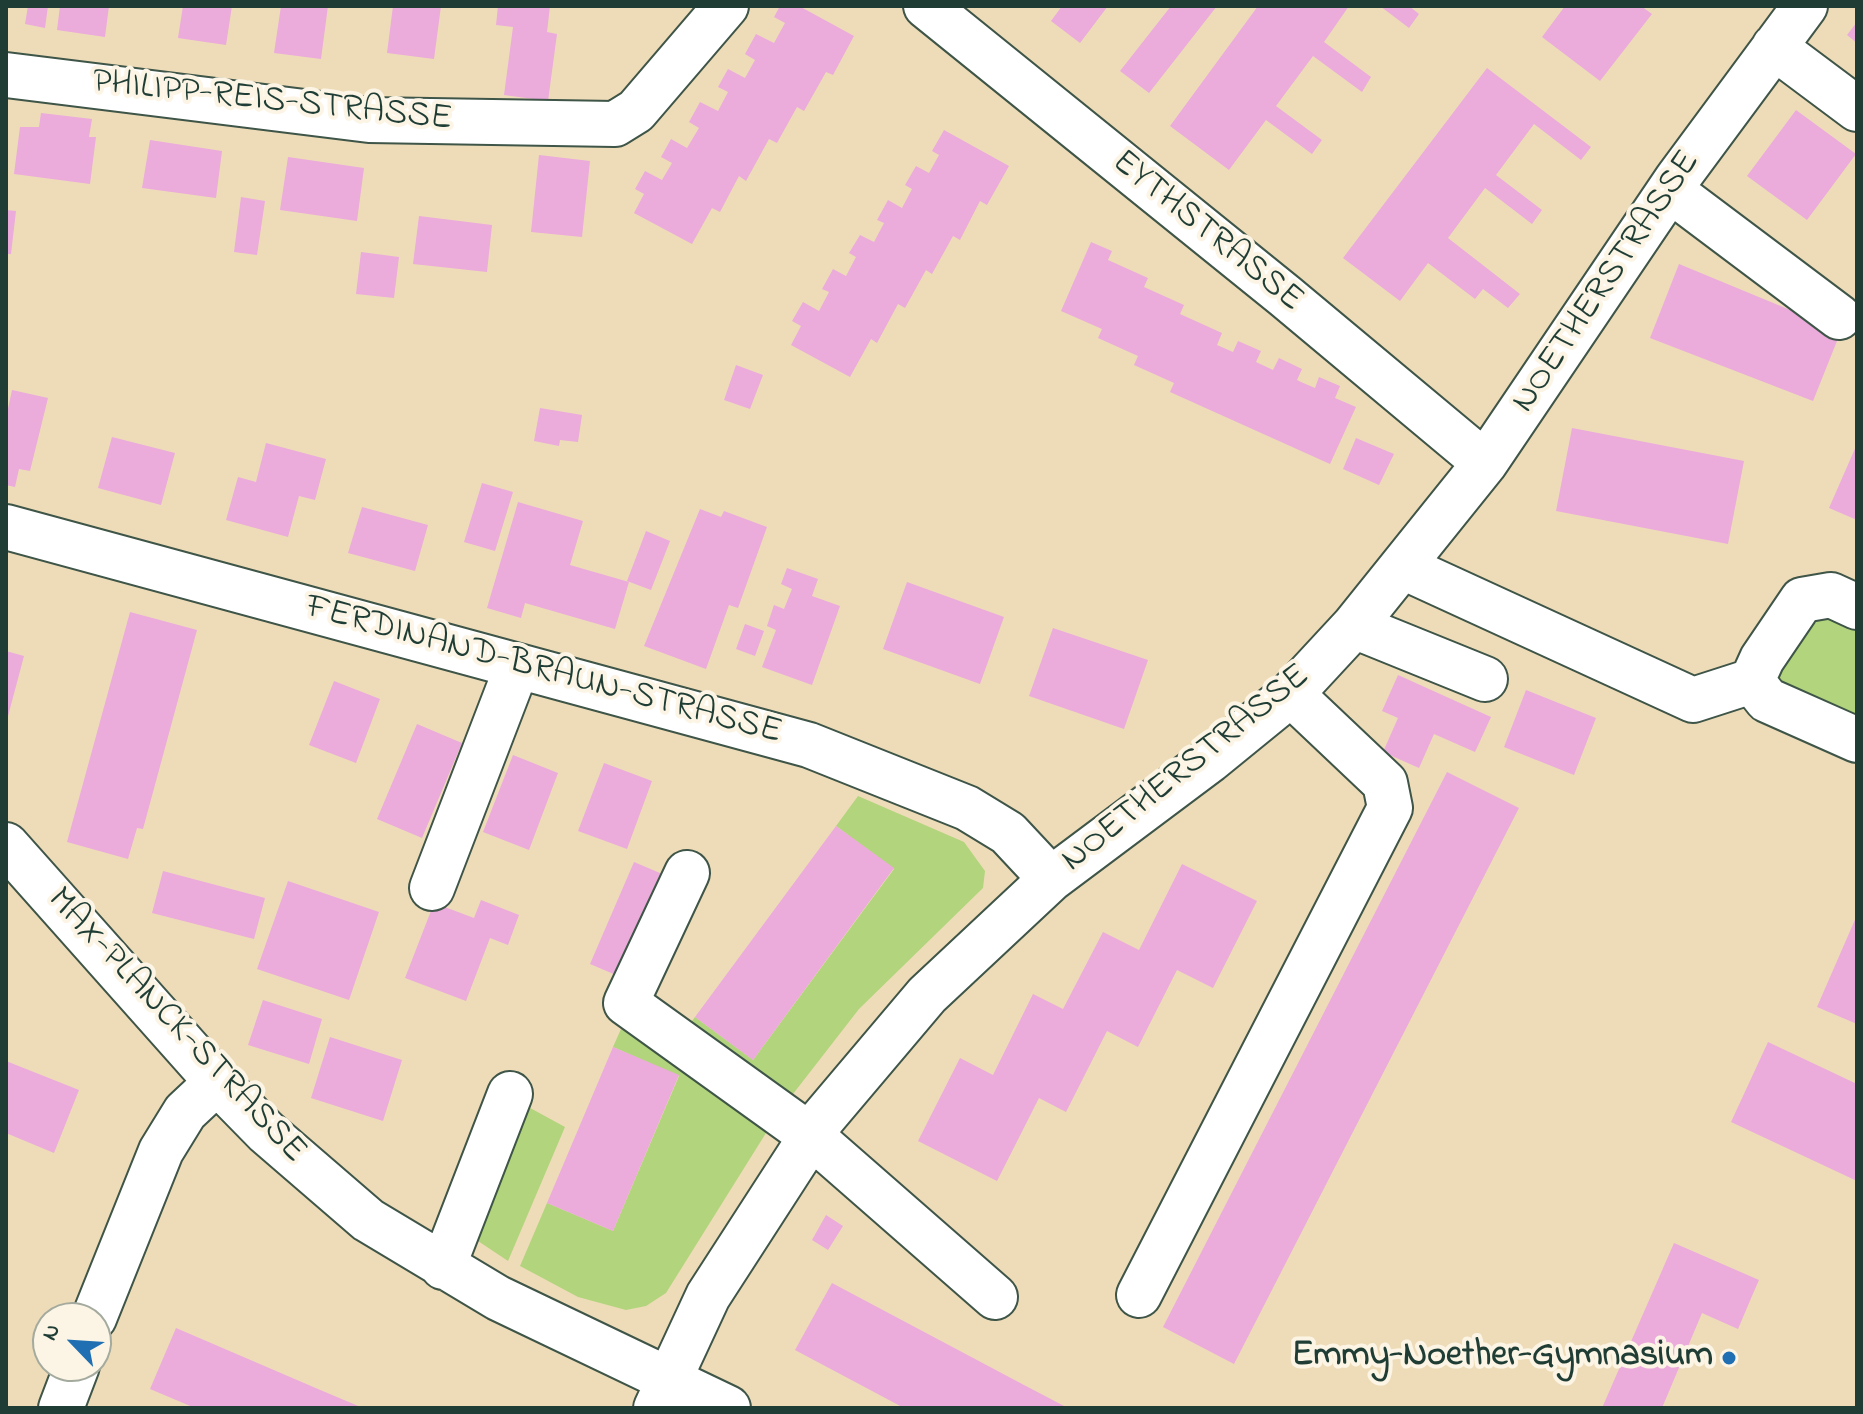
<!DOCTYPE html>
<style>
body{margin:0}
#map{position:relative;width:1863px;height:1414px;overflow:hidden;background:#eedcb9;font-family:"Indie Flower",sans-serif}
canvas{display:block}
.frame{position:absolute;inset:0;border:8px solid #1f3d34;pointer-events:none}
.north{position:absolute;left:32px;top:1302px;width:80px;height:80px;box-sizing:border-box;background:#fcf5e5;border:2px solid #a4ab9e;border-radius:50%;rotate:295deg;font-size:22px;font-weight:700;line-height:32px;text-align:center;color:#1f3d34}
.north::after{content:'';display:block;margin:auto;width:28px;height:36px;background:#1f6fb2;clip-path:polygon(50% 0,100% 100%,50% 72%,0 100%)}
</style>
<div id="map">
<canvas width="1863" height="1414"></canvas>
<div class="frame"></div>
<div class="north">N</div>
</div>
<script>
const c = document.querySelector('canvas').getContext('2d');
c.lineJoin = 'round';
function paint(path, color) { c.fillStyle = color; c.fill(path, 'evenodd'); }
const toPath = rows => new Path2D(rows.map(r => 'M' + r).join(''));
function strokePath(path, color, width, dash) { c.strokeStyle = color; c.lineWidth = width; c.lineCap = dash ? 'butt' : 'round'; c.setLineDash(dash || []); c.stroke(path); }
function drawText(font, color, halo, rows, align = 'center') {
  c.font = font + ' "Indie Flower",sans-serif'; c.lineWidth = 8; c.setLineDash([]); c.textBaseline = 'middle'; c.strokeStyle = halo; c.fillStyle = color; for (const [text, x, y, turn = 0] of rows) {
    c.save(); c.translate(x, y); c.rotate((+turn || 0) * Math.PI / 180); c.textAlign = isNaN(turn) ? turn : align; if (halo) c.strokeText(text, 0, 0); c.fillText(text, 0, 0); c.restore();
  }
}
const green = toPath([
 [1809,615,1857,618,1857,723,1777,681,1777,667],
 [858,796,964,842,985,871,983,888,859,1009,786,1103,686,1029,695,1017,753,1060,894,869,836,826],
 [625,1020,771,1125,666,1293,646,1306,626,1310,578,1297,520,1266,547,1203,613,1231,679,1076,613,1047],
 [521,1103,565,1127,508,1261,469,1235]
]);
const building = toPath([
 [28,6,48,6,45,28,25,24],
 [60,6,109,6,105,37,57,30],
 [183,6,232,6,226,45,178,38],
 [281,6,328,6,321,59,274,53],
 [393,6,441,6,434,59,387,53],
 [498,6,550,6,547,32,557,34,548,101,504,95,513,27,496,25],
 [780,6,799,6,854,36,833,75,826,72,804,111,797,107,777,143,769,139,746,181,739,176,720,212,712,208,692,244,634,213,644,194,635,189,645,171,662,180,672,163,661,157,671,139,687,148,699,128,689,122,700,102,718,111,728,92,718,87,728,69,745,78,755,60,745,54,756,34,774,43,785,23,774,17],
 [1062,6,1108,6,1080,43,1051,21],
 [1171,6,1217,6,1149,93,1120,71],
 [1258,6,1349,6,1324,42,1371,77,1362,92,1313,56,1276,106,1322,140,1312,154,1266,120,1229,170,1170,126],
 [1380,6,1409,6,1419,14,1409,28],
 [1565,6,1641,6,1652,14,1600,81,1542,37],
 [1857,22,1857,43,1847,35],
 [1487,68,1591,147,1581,160,1534,124,1496,175,1542,210,1532,224,1485,188,1448,238,1520,294,1508,308,1483,289,1475,299,1428,263,1400,301,1343,258],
 [1796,110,1856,154,1807,220,1747,176],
 [41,113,92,119,89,137,96,137,90,184,14,174,20,127,39,127],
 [944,130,1009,166,987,205,980,201,960,240,953,236,932,274,926,270,905,308,898,304,877,343,871,339,850,377,791,345,801,326,792,321,803,302,819,311,829,292,822,289,833,269,846,276,856,257,849,253,860,235,874,242,884,223,877,220,888,200,902,208,912,189,905,185,916,166,929,173,939,155,932,151],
 [150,140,222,151,216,198,142,188],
 [539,155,590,161,582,237,531,232],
 [288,157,364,168,357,221,280,210],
 [241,197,265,201,257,255,234,252],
 [6,210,16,211,11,254,6,254],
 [419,216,492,225,487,272,413,264],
 [1091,242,1112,251,1108,260,1148,278,1144,287,1184,305,1180,314,1222,333,1217,345,1233,352,1238,341,1261,351,1256,362,1273,370,1279,358,1302,369,1297,380,1301,382,1315,388,1319,377,1340,386,1335,398,1356,407,1330,464,1170,392,1174,383,1134,365,1138,356,1098,338,1102,329,1061,311],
 [361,252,399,257,394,298,356,294],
 [1679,264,1841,331,1813,401,1650,338],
 [736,365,763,375,750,409,724,400],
 [12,390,48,398,30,471,19,469,15,487,6,485,6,418],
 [540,408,582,415,578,442,560,440,559,446,534,441],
 [1572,428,1744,461,1728,544,1556,511],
 [112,437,175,453,161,505,98,488],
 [1356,438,1394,454,1379,485,1343,469],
 [266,443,326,459,315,500,299,496,288,537,226,520,238,477,256,482],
 [1857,444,1857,520,1829,508],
 [482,483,513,492,495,551,464,542],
 [518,502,583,521,570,565,629,582,615,629,525,603,521,618,487,608],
 [362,507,428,525,415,571,348,553],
 [700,509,721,517,724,511,767,527,738,608,729,605,706,669,644,646],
 [646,531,670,541,651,590,627,581],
 [787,568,818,579,812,596,840,606,812,685,762,667,776,630,767,626,774,605,784,609,792,589,781,584],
 [907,582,1004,617,980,684,883,649],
 [130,612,197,630,143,829,137,828,128,859,67,842],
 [745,624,764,631,755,656,736,649],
 [1053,628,1148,660,1124,729,1029,696],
 [6,651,24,656,7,720,6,720],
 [1398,675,1491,717,1475,752,1434,734,1419,768,1383,752,1398,718,1382,711],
 [334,681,380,699,356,763,309,745],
 [1526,690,1596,718,1574,775,1504,747],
 [417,724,462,743,422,838,377,819],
 [513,755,558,773,529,850,483,832],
 [604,763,652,781,627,849,578,831],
 [1447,772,1519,808,1234,1364,1163,1327],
 [836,826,894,868,753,1060,695,1017],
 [634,862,667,876,623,978,590,964],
 [1182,864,1257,901,1213,988,1177,970,1138,1047,1107,1031,1066,1112,1039,1098,997,1181,918,1141,960,1058,993,1075,1033,994,1063,1009,1103,932,1139,950],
 [163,871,265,898,254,939,152,913],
 [288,881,379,912,349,1000,257,969],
 [481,900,519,915,508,945,490,938,466,1001,405,978,434,903,474,918],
 [1857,915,1857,1024,1817,1007],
 [263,1000,322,1019,309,1064,248,1045],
 [330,1037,402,1060,383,1121,311,1098],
 [1768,1042,1857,1084,1857,1181,1731,1122],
 [613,1047,679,1075,613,1231,547,1203],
 [6,1061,79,1090,54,1153,6,1133],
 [826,1215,843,1226,828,1250,812,1240],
 [1674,1243,1759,1280,1752,1296,1738,1329,1702,1313,1662,1408,1602,1408],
 [832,1283,1024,1385,1068,1408,904,1408,795,1350],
 [176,1328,318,1389,363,1408,195,1408,150,1389]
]);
const minor = toPath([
 [926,6,1285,296,1485,463],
 [1774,47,1857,109],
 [6,75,369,120,615,124,636,111,726,6],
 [1670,190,1839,317],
 [6,527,809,745,967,808,1008,833,1051,879],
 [1403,567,1693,700,1752,681,1762,659,1802,600,1831,595,1857,607],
 [1354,626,1485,679],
 [1752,681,1767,700,1857,740],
 [6,845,217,1082,266,1132,368,1220,498,1298,728,1408],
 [687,873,626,1003,811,1136,995,1297],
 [432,888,517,667],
 [443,1267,510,1094],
 [1139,1295,1390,808,1385,783,1291,694],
 [94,1318,161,1151,185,1112,217,1082],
 [61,1408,77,1366],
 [656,1408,708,1296,823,1118,927,995,1051,879,1210,760,1291,694,1354,626,1485,463,1677,179,1805,6]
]);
const markers = [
 [1729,1358,8,"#1f6fb2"]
];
const streetNames = [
 ["PHILIPP-REIS-STRASSE",272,103,6],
 ["EYTHSTRASSE",1206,233,39],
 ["NOETHERSTRASSE",1608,283,-56],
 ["FERDINAND-BRAUN-STRASSE",543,672,15],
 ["NOETHERSTRASSE",1187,770,-39],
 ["MAX-PLANCK-STRASSE",175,1027,47]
];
const poiNames = [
 ["Emmy-Noether-Gymnasium",1713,1358]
];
paint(green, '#b2d47c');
paint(building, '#ebabdb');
strokePath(minor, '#3e5548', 48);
strokePath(minor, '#fff', 44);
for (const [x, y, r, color] of markers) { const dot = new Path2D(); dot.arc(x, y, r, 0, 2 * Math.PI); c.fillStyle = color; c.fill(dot); strokePath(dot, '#fcf5e5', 3); }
drawText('36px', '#1f3d34', '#fcf5e5', streetNames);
drawText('bold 36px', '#1f3d34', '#fcf5e5', poiNames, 'right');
</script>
